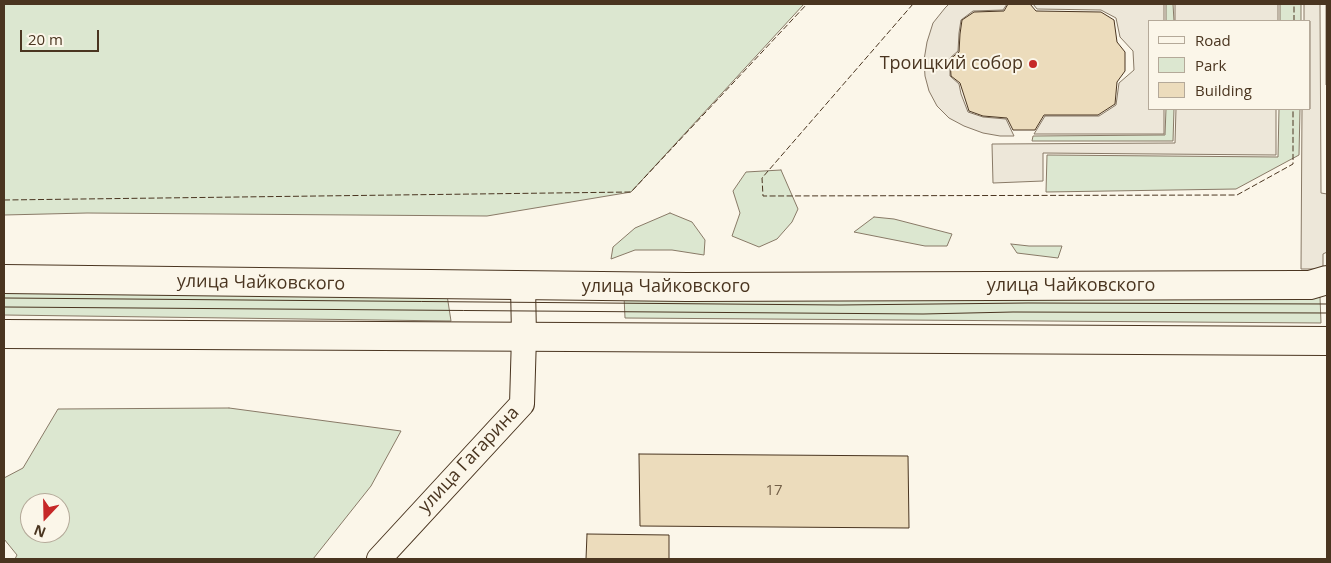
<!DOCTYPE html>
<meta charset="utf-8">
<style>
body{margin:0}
#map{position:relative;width:1331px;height:563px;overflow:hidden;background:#fbf6e9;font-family:"Open Sans",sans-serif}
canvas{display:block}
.frame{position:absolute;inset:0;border:5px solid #4a3520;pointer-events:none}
.legend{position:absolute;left:1148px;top:20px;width:162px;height:90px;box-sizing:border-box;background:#fbf6e9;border:1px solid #b4a999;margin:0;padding:6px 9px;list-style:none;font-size:15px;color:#4a3520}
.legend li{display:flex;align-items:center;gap:10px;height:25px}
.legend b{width:25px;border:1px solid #b4a999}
.north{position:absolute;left:20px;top:493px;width:50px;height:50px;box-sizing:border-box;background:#fbf6e9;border:1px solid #b4a999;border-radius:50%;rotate:201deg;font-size:14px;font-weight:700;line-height:20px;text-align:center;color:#4a3520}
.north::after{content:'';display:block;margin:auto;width:18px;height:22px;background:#c62828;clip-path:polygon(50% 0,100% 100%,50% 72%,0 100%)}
.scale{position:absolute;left:20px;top:30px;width:79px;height:22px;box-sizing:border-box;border:2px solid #4a3520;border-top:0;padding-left:6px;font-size:15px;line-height:18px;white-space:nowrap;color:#4a3520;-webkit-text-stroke:4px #fbf6e9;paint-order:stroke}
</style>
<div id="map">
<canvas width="1331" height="563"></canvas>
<div class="frame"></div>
<ul class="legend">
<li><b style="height:6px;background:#fbf6e9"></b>Road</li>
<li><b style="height:14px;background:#dce7d0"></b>Park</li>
<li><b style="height:14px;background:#ecdcbc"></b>Building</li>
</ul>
<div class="north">N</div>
<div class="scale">20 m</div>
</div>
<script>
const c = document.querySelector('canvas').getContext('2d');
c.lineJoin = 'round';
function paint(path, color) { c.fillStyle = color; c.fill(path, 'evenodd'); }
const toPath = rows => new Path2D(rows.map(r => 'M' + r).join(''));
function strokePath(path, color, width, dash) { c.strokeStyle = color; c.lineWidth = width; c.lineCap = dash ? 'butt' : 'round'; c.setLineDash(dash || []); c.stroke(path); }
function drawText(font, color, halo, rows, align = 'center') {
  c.font = font + ' "Open Sans",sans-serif'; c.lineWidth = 4; c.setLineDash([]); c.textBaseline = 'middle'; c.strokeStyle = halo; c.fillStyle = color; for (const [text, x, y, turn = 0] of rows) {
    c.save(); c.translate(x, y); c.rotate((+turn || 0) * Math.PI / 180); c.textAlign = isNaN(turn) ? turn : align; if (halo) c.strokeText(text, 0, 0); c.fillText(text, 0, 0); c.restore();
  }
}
const green = toPath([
 [4,4,804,4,631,192,487,216,87,213,4,215,4,4],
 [1166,4,1173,4,1174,21,1166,21,1166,4],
 [1280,4,1301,4,1301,21,1280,21,1280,4],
 [1166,109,1174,109,1173,141,1032,141,1033,136,1165,135,1166,109],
 [1279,109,1300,109,1299,155,1236,189,1046,192,1047,155,1278,157,1279,109],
 [781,170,798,209,792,222,777,239,759,247,732,236,740,213,733,191,746,172,781,170],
 [670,213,692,222,705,240,704,255,672,250,635,250,611,259,613,247,635,228,670,213],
 [874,217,894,219,952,234,947,246,925,246,854,232,874,217],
 [1011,244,1029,246,1062,246,1058,258,1017,253,1011,244],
 [4,290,447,295,451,321,4,315,4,290],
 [624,296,1320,297,1321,323,625,318,624,296],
 [229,408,401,431,371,486,313,559,15,559,17,555,4,539,4,478,23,468,58,409,229,408],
 [30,503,60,503,60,533,30,533,30,503]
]);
const parking = toPath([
 [949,4,1007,4,1003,10,973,11,961,20,959,33,958,51,950,58,950,76,959,84,961,94,968,112,983,117,1006,119,1014,136,1000,136,983,133,964,126,949,118,937,106,929,91,925,76,924,60,927,42,933,23,945,8,949,4],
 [1033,4,1164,4,1164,21,1150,21,1150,109,1164,109,1164,134,1034,134,1045,116,1099,116,1116,105,1119,83,1134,70,1133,51,1120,37,1116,18,1101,10,1037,9,1033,4],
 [1175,4,1278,4,1278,21,1175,21,1175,4],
 [1304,4,1320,4,1321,193,1327,194,1327,252,1323,254,1323,269,1301,269,1302,109,1310,109,1310,21,1304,21,1304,4],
 [1326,4,1327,4,1327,85,1326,85,1326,4],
 [1176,109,1276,109,1276,155,1043,153,1043,181,993,183,992,144,1175,143,1176,109]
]);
const building = toPath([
 [1008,4,1030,4,1036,11,1101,12,1114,20,1117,42,1125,52,1125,71,1117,82,1115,104,1098,115,1044,115,1035,130,1013,130,1007,118,983,116,969,111,960,83,951,76,950,59,959,52,960,34,962,20,974,12,1004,11,1008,4],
 [639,454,908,456,909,528,640,526,639,454],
 [587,534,669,535,669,559,586,559,587,534]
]);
const street = toPath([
 [379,559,522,404,524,336,523,286]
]);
const secondary = toPath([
 [4,279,687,287,1298,285,1310,285,1327,280],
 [4,334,1327,341]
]);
const tram = toPath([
 [4,298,840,305,1028,303,1327,304],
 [4,307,923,314,1013,312,1327,313]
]);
const fence = toPath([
 [913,4,762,178,763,196,1237,195,1293,164,1293,109],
 [1294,21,1294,4],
 [4,200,631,192,807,4]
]);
const markers = [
 [1033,64,5,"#c62828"]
];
const numberNames = [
 ["17",774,491]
];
const poiNames = [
 ["Троицкий собор",1023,64]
];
const streetNames = [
 ["улица Чайковского",261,283,1],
 ["улица Чайковского",1071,286],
 ["улица Чайковского",666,287],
 ["улица Гагарина",469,460,-47]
];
paint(green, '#dce7d0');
strokePath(green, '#887966', 1);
paint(parking, '#ede7d9');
strokePath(parking, '#887966', 1);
paint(building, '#ecdcbc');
strokePath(building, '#4a3520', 1);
strokePath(street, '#4a3520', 26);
strokePath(secondary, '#4a3520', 30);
strokePath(street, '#fbf6e9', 24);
strokePath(secondary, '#fbf6e9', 28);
strokePath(tram, '#4a3520', 1);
strokePath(fence, '#4a3520', 1, [6, 2.5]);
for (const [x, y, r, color] of markers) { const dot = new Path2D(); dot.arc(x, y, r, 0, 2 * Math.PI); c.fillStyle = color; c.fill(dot); strokePath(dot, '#fbf6e9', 2); }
drawText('15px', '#725f47', null, numberNames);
drawText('18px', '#4a3520', '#fbf6e9', poiNames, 'right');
drawText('18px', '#4a3520', '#fbf6e9', streetNames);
</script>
